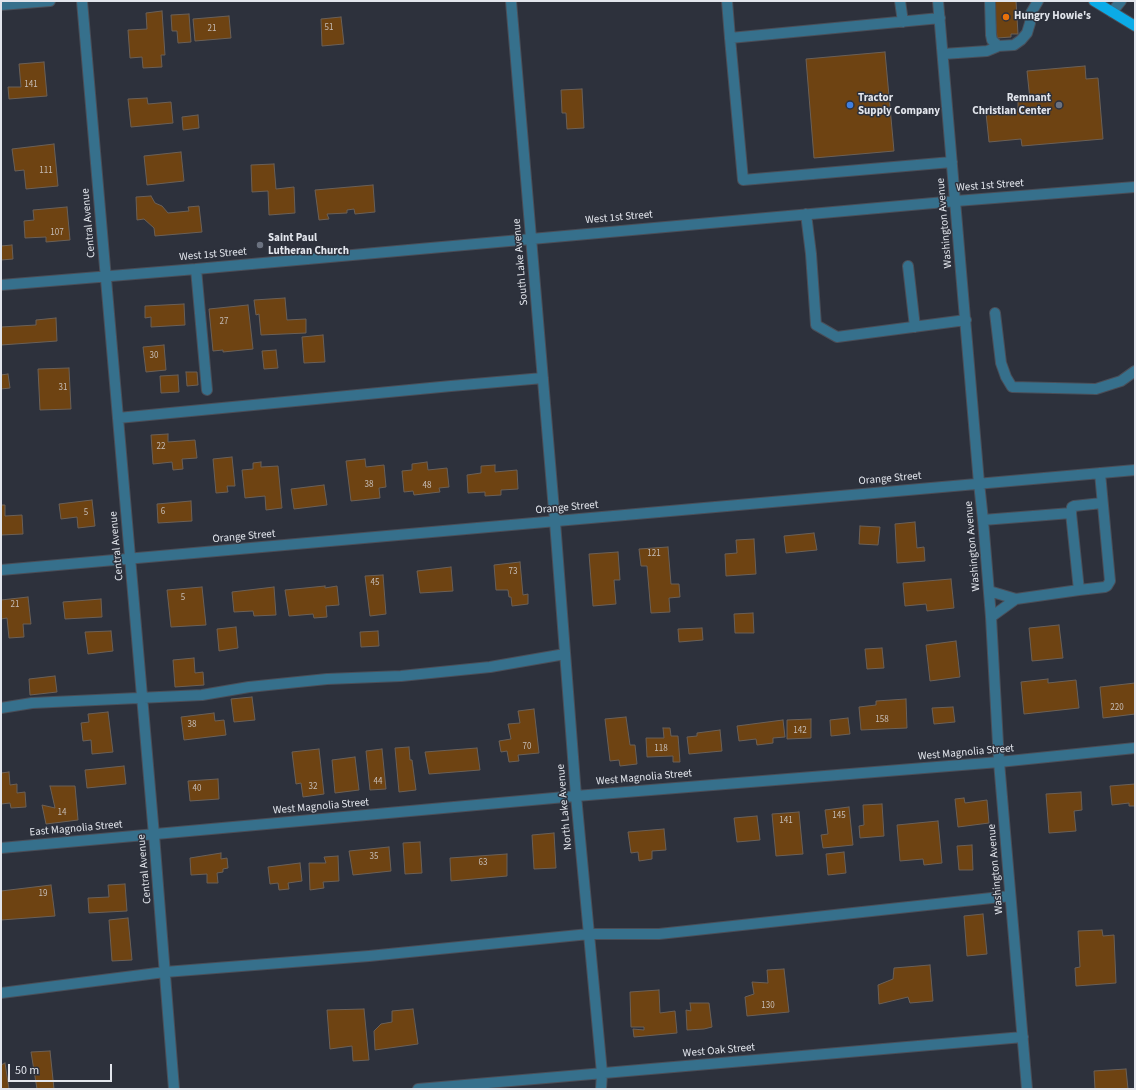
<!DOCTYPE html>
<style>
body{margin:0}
#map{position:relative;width:1136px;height:1090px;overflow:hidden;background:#2d313c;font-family:"Source Sans 3",sans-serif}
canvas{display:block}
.frame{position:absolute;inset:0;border:2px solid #e2e5ec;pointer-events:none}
.scale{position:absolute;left:8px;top:1064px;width:104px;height:18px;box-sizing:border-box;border:2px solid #e2e5ec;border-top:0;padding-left:5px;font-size:12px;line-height:14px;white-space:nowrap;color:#e2e5ec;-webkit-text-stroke:3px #2d313c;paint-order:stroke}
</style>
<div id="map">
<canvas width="1136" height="1090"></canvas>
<div class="frame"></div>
<div class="scale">50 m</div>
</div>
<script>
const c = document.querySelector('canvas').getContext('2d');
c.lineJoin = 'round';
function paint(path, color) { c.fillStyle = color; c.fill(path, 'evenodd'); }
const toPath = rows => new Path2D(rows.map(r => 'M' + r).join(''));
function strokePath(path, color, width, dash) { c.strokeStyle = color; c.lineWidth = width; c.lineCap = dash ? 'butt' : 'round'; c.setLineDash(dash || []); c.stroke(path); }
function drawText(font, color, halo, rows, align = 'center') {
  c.font = font + ' "Source Sans 3",sans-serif'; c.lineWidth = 3; c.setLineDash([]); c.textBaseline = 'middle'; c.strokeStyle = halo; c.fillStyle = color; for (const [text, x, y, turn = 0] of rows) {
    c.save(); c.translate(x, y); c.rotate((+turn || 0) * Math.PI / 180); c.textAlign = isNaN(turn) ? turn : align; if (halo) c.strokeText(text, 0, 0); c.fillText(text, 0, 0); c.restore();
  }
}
const building = toPath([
 [994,1,1016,1,1018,34,1011,34,1011,37,997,38,994,1],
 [162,11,165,55,161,55,162,67,143,68,142,57,130,58,128,30,147,29,146,13,162,11],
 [189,14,191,42,178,43,177,31,172,31,171,15,189,14],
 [229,16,231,38,195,41,193,19,229,16],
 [341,17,344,44,322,46,321,19,341,17],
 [885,52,894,151,814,158,806,59,885,52],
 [44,62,47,96,9,99,8,87,21,87,19,64,44,62],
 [1085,66,1086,79,1098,78,1103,139,1022,146,1021,139,989,142,986,113,1018,110,1018,101,1030,100,1027,71,1085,66],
 [582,89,584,128,567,129,566,113,562,113,561,90,582,89],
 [147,98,148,104,171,102,173,123,131,127,128,99,147,98],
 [198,115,199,128,183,130,182,117,198,115],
 [54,144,58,186,26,189,24,170,15,171,12,149,54,144],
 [181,152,184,181,147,185,144,156,181,152],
 [274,164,276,189,294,187,295,213,269,215,268,191,252,192,251,165,274,164],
 [373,185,375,212,355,214,354,209,347,210,347,213,327,214,329,219,319,220,315,190,373,185],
 [151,196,155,203,162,206,168,213,189,211,188,207,199,206,202,232,155,236,154,228,144,219,137,220,136,197,151,196],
 [67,207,70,240,46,242,46,237,25,238,24,221,34,220,33,210,67,207],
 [12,245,13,259,1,260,1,246,12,245],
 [285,298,287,320,306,319,306,333,261,335,259,314,256,315,254,300,285,298],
 [184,304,185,325,151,327,151,317,145,318,145,306,184,304],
 [248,305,253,349,223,352,223,350,213,351,209,309,248,305],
 [56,318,57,341,1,345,1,327,36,325,36,320,56,318],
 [323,335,325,362,304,363,302,337,323,335],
 [164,345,166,370,146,372,143,347,164,345],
 [276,350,278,368,264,369,262,351,276,350],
 [69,368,71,409,40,410,38,369,69,368],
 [186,372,197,372,198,385,187,386,186,372],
 [8,374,10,388,1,389,1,375,8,374],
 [178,375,179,392,161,393,160,376,178,375],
 [168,434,168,442,195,440,197,458,182,459,183,469,173,470,172,462,153,464,151,435,168,434],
 [232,457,235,486,227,486,228,492,216,493,213,459,232,457],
 [365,459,366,467,384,465,386,487,379,488,380,498,351,501,346,461,365,459],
 [261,462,261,467,278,466,282,508,266,510,265,496,245,498,242,470,253,469,253,463,261,462],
 [427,462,428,470,447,468,449,487,439,488,440,492,414,495,413,491,404,492,402,471,412,470,412,464,427,462],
 [495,465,495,472,517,470,518,489,501,490,501,495,485,496,485,492,468,493,467,475,481,473,481,466,495,465],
 [324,485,327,505,294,509,291,489,324,485],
 [92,500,95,526,78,528,77,517,61,519,59,504,92,500],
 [191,501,192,521,158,523,157,504,191,501],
 [1,505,5,505,5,516,22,515,23,534,1,535,1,505],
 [915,522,917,548,924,547,925,561,897,563,895,524,915,522],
 [860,526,880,527,878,545,859,544,860,526],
 [814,533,817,550,786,553,784,536,814,533],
 [754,539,756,574,726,576,725,554,737,553,736,540,754,539],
 [668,547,671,584,679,584,680,597,669,598,670,612,651,613,647,566,641,566,639,549,668,547],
 [618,552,620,580,614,580,616,604,593,606,589,554,618,552],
 [520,562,523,595,528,594,528,604,512,606,511,597,509,597,508,590,496,590,494,565,520,562],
 [451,567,453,591,420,593,417,571,451,567],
 [383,575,386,614,370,616,365,576,383,575],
 [951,579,954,608,927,611,926,604,905,606,903,583,951,579],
 [325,586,325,588,337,586,339,605,326,606,327,617,314,618,313,614,289,616,285,590,325,586],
 [202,587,206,625,171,627,167,590,202,587],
 [274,587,276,615,254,616,253,611,234,612,232,592,274,587],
 [28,597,31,624,23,624,24,637,9,638,7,618,1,619,1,600,28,597],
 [101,599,102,617,65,619,63,602,101,599],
 [753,613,754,633,735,633,734,614,753,613],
 [1059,625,1063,658,1032,661,1029,628,1059,625],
 [236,627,238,648,219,651,217,629,236,627],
 [702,628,703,640,679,642,678,629,702,628],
 [111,631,113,651,88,654,85,632,111,631],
 [378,631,379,646,361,647,360,632,378,631],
 [956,641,960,677,930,681,926,645,956,641],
 [882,648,884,668,867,669,865,649,882,648],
 [194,658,195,673,203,672,204,685,175,687,173,660,194,658],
 [55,676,57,692,30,695,29,679,55,676],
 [1048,679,1048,683,1076,680,1079,708,1024,714,1021,682,1048,679],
 [1135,683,1135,714,1103,718,1100,687,1135,683],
 [252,697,255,720,234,722,231,699,252,697],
 [906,699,907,728,861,730,859,707,876,705,876,701,906,699],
 [953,707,955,722,934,724,932,708,953,707],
 [534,709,539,753,518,755,519,761,509,762,507,751,501,752,499,741,511,739,508,724,520,723,518,711,534,709],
 [108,712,113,752,92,754,91,740,83,741,81,723,89,722,88,714,108,712],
 [214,713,215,721,224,720,226,735,184,740,181,717,214,713],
 [626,717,630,745,635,745,637,764,620,766,619,760,610,761,605,719,626,717],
 [848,718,850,734,831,736,830,720,848,718],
 [811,719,811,738,787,739,787,720,811,719],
 [783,720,785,737,773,738,773,743,757,745,756,739,739,741,737,726,783,720],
 [663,728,670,728,671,736,678,736,680,762,673,762,673,756,647,757,646,738,664,738,663,728],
 [720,730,722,751,689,754,687,737,697,736,697,733,720,730],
 [409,747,410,760,412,760,416,790,399,792,395,748,409,747],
 [477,748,480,770,429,774,425,752,477,748],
 [319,749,324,794,303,797,301,783,296,784,292,752,319,749],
 [382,749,386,789,370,790,366,751,382,749],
 [355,757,359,790,335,793,332,760,355,757],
 [124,766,126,784,87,788,85,770,124,766],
 [9,772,10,785,17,784,17,793,25,792,26,807,11,808,10,803,1,804,1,773,9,772],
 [218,779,219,799,190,801,188,781,218,779],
 [1135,784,1135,806,1129,806,1129,803,1112,805,1110,786,1135,784],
 [50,786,75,786,78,820,46,824,42,805,55,808,50,786],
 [1081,792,1082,810,1074,811,1076,831,1049,833,1046,794,1081,792],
 [964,798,965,803,987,800,989,823,958,827,955,799,964,798],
 [882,804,884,836,860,838,859,826,864,825,863,805,882,804],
 [849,807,853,845,823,848,821,835,828,834,825,810,849,807],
 [799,812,803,854,776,856,772,814,799,812],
 [757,816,760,840,737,842,734,818,757,816],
 [938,821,942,863,924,865,923,859,900,861,897,825,938,821],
 [664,829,666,850,652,851,652,859,639,861,638,852,631,853,628,832,664,829],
 [554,833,556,868,534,869,532,835,554,833],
 [420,842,422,873,405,874,403,843,420,842],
 [972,845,973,870,959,870,957,846,972,845],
 [389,847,391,871,353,875,349,851,389,847],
 [844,852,846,873,828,875,826,854,844,852],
 [221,853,221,859,227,858,228,868,223,869,223,872,217,873,218,883,207,883,207,874,191,875,190,858,221,853],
 [507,854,507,876,451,881,450,858,507,854],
 [338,856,339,881,323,882,324,888,310,890,309,863,326,863,324,857,338,856],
 [300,863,302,881,288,883,289,889,279,890,278,883,270,884,268,867,300,863],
 [125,884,127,911,89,913,88,898,109,897,108,885,125,884],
 [51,885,55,916,1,920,1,891,51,885],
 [983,914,987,954,967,956,964,916,983,914],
 [128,918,132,960,112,961,109,920,128,918],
 [1102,930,1103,936,1114,935,1116,983,1076,986,1075,968,1080,967,1078,931,1102,930],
 [930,965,933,1001,910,1003,908,997,879,1004,878,985,893,979,894,968,930,965],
 [784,969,789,1012,747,1016,745,997,754,994,752,982,768,983,767,970,784,969],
 [659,990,660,1013,675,1011,677,1033,634,1037,633,1029,644,1030,644,1027,631,1027,630,992,659,990],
 [690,1003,709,1003,712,1027,704,1029,687,1030,686,1010,691,1011,690,1003],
 [364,1009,369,1060,353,1061,352,1046,330,1049,327,1010,364,1009],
 [413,1009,418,1044,375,1050,374,1031,381,1024,392,1022,392,1011,413,1009],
 [50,1051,54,1089,37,1089,31,1052,50,1051],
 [5,1063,9,1089,1,1089,1,1065,5,1063],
 [1126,1069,1128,1089,1095,1089,1094,1071,1126,1069]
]);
const minor = toPath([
 [82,1,154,835,174,1089],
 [511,1,555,522,576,796,602,1073,601,1089],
 [727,1,730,38],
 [900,1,903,22],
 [938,1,979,483,983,520,991,617,999,762,1027,1089],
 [990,1,991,35,992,40,998,46,1014,45,1021,40,1027,33,1030,23,1031,13,1038,1],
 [1,5,50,1],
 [1112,12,1121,1],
 [940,18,730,38,743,180,952,162],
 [943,54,987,51,999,46],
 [806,214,811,254,816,325,837,337,966,320],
 [908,266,915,327],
 [196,269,207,390],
 [1,285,196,269,956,201,1135,187],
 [995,313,1001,363,1006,377,1012,387,1096,389,1121,381,1135,371],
 [118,418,451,386,543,378],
 [1100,473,1110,581,1107,586,1105,587,1079,590,1071,513,1072,507,1074,506,1102,503],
 [983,520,1071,513],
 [1,570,1135,470],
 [989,591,1016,599,991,617],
 [1016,599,1079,590],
 [1,708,32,703,202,695,249,687,327,679,401,676,490,667,565,654],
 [1,848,576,796,999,762,1135,748],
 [1,993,165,972,369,956,589,934,659,934,1010,896],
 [418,1089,1023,1037]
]);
const major = toPath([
 [1094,1,1135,26]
]);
const markers = [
 [1006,17,4,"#e8710a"],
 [850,105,4,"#3f7fe0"],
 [1059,105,4,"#6b7280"],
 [260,245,4,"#6b7280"]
];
const numberNames = [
 ["51",329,28],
 ["21",212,29],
 ["141",31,85],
 ["111",46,171],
 ["107",57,233],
 ["27",224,322],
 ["30",154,356],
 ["31",63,388],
 ["22",161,447],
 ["38",369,485],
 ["48",427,486],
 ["6",163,512],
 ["5",86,513],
 ["121",654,554],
 ["73",513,572],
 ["45",375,583],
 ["5",183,598],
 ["21",15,605],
 ["220",1117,708],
 ["158",882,720],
 ["38",192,725],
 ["142",800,731],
 ["70",527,747],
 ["118",661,749],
 ["44",378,782],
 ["32",313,787],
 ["40",197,789],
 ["14",62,813],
 ["145",839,816],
 ["141",786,821],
 ["35",374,857],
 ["63",483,863],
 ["19",43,894],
 ["130",768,1006]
];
const poiNames = [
 ["Hungry Howie's",1014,17],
 ["Tractor",858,99],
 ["Supply Company",858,112],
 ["Remnant",1051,99,"right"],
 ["Christian Center",1051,112,"right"],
 ["Saint Paul",268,239],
 ["Lutheran Church",268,252]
];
const streetNames = [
 ["West 1st Street",990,186,-4],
 ["West 1st Street",619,218,-5],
 ["Central Avenue",89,223,-95],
 ["Washington Avenue",945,223,-95],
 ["West 1st Street",213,255,-5],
 ["South Lake Avenue",521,262,-95],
 ["Orange Street",890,479,-5],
 ["Orange Street",567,508,-5],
 ["Orange Street",244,537,-5],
 ["Central Avenue",117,546,-95],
 ["Washington Avenue",973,546,-95],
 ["West Magnolia Street",966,753,-5],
 ["West Magnolia Street",644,778,-5],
 ["West Magnolia Street",321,807,-5],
 ["North Lake Avenue",565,807,-95],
 ["East Magnolia Street",76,829,-5],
 ["Central Avenue",145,869,-95],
 ["Washington Avenue",996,869,-95],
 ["West Oak Street",719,1051,-5]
];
paint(building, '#6e4312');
strokePath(building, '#6b6057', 1);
strokePath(minor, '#4a4e58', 12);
strokePath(major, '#4a4e58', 12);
strokePath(minor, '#36708c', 10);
strokePath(major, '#0babe7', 10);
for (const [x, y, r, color] of markers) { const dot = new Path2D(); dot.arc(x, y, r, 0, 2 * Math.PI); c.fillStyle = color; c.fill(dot); strokePath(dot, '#2d313c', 1.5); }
drawText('9px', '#c5bcb6', null, numberNames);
drawText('bold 11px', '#e2e5ec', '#2d313c', poiNames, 'left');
drawText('11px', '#e2e5ec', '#2d313c', streetNames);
</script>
